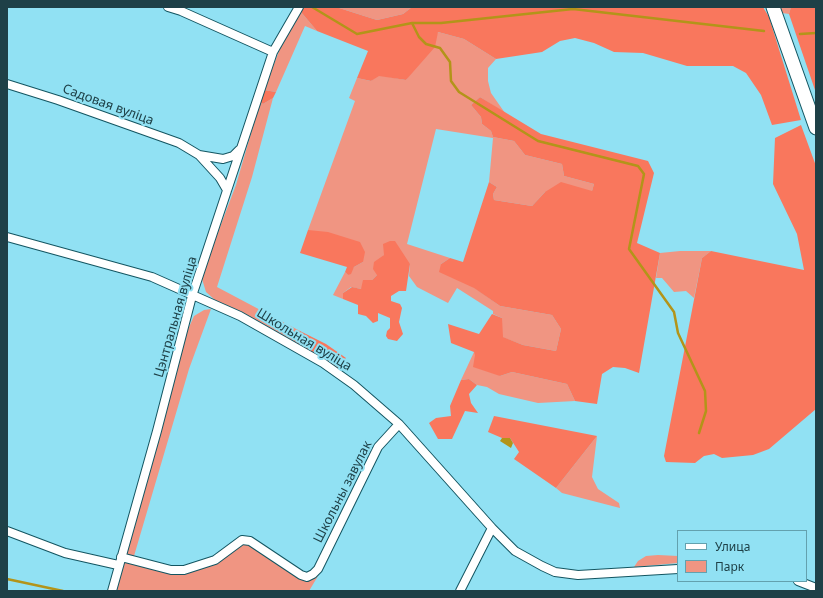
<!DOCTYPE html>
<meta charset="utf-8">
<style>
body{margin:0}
#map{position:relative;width:823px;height:598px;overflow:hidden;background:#91e1f3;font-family:"Noto Sans",sans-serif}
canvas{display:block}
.frame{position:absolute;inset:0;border:8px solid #1e4047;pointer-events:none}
.legend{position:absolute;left:677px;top:530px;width:130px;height:52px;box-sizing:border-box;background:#91e1f3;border:1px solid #63a1ae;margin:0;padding:5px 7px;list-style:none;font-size:12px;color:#1e4047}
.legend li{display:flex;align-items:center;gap:8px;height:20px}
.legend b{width:20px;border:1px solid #63a1ae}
</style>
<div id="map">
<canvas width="823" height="598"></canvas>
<div class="frame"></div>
<ul class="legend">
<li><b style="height:5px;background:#fff"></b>Улица</li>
<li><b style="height:11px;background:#f09582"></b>Парк</li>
</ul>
</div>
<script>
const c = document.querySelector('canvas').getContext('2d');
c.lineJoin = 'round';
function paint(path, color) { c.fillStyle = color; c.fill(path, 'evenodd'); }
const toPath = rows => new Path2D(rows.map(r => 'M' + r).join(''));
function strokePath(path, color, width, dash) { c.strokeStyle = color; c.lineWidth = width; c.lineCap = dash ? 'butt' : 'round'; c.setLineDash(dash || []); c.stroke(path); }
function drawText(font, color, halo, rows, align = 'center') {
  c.font = font + ' "Noto Sans",sans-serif'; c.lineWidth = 4; c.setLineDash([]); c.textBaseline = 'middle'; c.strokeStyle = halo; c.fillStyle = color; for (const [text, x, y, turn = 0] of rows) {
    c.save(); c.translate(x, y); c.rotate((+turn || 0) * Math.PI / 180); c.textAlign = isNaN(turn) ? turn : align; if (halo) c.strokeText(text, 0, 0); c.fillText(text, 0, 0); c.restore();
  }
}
const green = toPath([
 [336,7,412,7,403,14,377,20],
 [779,7,791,7,789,14,782,13],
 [301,12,317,31,305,26,276,92,264,90,281,46],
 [438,32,464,39,496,59,488,68,488,81,491,93,505,113,480,97,471,105,481,117,482,124,491,131,493,137,514,141,525,155,562,164,564,176,594,184,592,191,545,192,532,206,494,200,493,194,497,187,489,182,493,138,436,129,407,244,450,258,441,264,500,306,552,315,561,329,556,351,523,345,502,337,502,318,493,314,493,311,457,288,448,303,417,287,409,276,410,264,384,255,377,275,372,280,361,289,351,287,343,293,343,299,333,295,345,272,348,275,354,267,363,262,308,230,355,101,349,98,357,78,371,81,378,75,406,80],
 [273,98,252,177,217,287,300,331,295,335,293,341,242,312,215,300,206,292,202,279,204,269,236,185,260,102,263,104],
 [680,251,711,251,702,258,694,298,686,291,674,292,662,278,656,278,660,253],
 [211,309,189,369,134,556,132,557,126,554,185,336,194,316,204,310],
 [474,352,500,376,512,372,567,384,575,401,538,403,499,394,487,387,477,385,469,379,461,380],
 [597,436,592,477,598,489,619,503,620,508,562,493,556,488],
 [242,543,251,544,308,580,318,576,309,591,117,591,123,562,184,573],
 [658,555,678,556,678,563,634,567,638,561,646,556]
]);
const forest = toPath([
 [304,7,336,7,377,20,403,14,412,7,763,7,769,17,801,120,772,125,761,95,746,73,733,66,687,66,643,53,614,52,594,43,575,38,560,41,542,52,496,59,464,39,438,32,435,47,406,80,379,76,371,81,357,78,368,51,317,31,301,12],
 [791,7,816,7,816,93,789,14],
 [264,90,276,92,273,98,263,104,260,102],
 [480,97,541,134,648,161,654,173,637,243,660,253,639,373,625,368,613,367,602,374,597,404,575,401,567,384,512,372,500,376,473,367,475,355,474,352,451,343,448,324,479,334,492,314,502,318,503,337,523,345,556,351,561,329,552,315,500,306,474,288,439,272,441,264,450,258,463,262,489,182,497,187,493,194,494,200,532,206,545,192,561,182,592,191,594,184,564,176,562,164,525,155,514,141,493,137,491,131,482,124,481,117,471,105],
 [801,125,816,166,816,409,769,449,753,455,722,458,714,454,704,456,695,463,666,462,664,456,702,258,711,251,804,270,797,234,773,184,775,138],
 [308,230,328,232,360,242,365,252,363,262,354,267,351,274,348,275,345,272,347,267,300,253],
 [390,241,395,241,410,264,406,291,399,291,391,296,391,301,400,304,402,308,399,322,403,334,397,341,388,339,386,336,387,331,390,328,390,318,378,313,378,321,373,323,366,316,358,314,358,305,343,299,343,293,352,287,361,289,363,280,372,280,377,275,373,269,374,262,384,255,383,244],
 [300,331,326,344,346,358,342,362,344,368,340,371,293,341,295,335],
 [469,379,477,385,469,394,471,403,478,413,465,411,452,439,438,439,429,423,436,418,451,416,450,406,461,380],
 [494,416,597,436,556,488,514,459,519,452,510,438,502,438,488,432]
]);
const water = toPath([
 [502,438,510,438,513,443,511,448,500,441]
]);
const stream = toPath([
 [312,7,357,34,412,23,441,23,573,9,764,31],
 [412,23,419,37,426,44,440,48,450,62,451,81,459,92,538,141,638,166,644,174,629,249,674,312,678,333,705,391,706,411,699,433],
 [800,34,816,33],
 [7,579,63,591]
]);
const street = toPath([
 [168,7,181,11,273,52],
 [7,84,58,100,179,143,199,155,223,159,233,156,239,150],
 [199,155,220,178,227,190],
 [7,237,152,277,240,316,323,363,354,385,399,424,492,528,515,551,542,566,555,572,578,575,678,569],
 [7,531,65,553,118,565],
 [121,557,171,570,184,570,215,560,242,540,250,541,301,575,307,577,313,574,318,569,378,447,399,424],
 [798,581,816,588],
 [112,591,157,431,192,296,273,52,299,7],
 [460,591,492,528]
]);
const primary = toPath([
 [773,7,816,128]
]);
const streetNames = [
 ["Садовая вуліца",108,105,20],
 ["Цэнтральная вуліца",176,317,-74],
 ["Школьная вуліца",304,340,31],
 ["Школьны завулак",343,492,-63]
];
paint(green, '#f09582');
paint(forest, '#f9775d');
paint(water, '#b39419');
strokePath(stream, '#b39419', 2.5);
strokePath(street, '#135561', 10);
strokePath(primary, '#135561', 15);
strokePath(street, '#fff', 8);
strokePath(primary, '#fff', 13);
drawText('13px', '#1e4047', '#91e1f3', streetNames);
</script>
